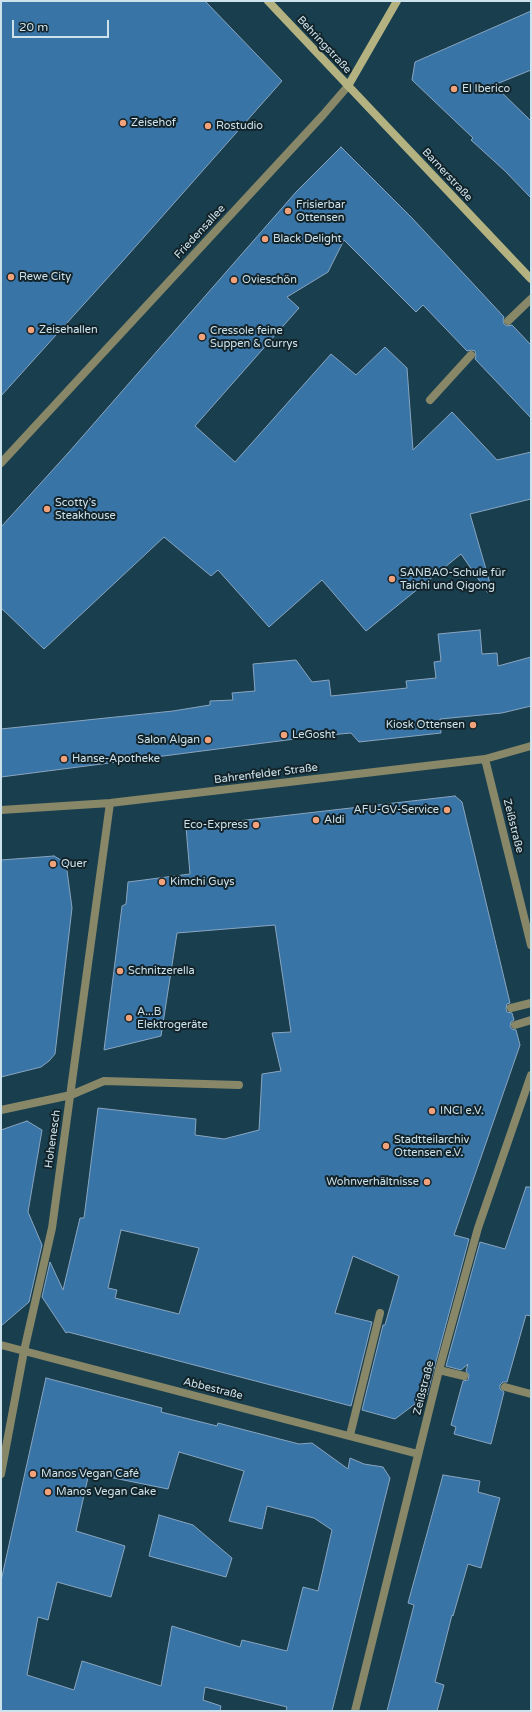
<!DOCTYPE html>
<meta charset="utf-8">
<style>
body{margin:0}
#map{position:relative;width:532px;height:1712px;overflow:hidden;background:#193f4e;font-family:"Varela Round",sans-serif}
canvas{display:block}
.frame{position:absolute;inset:0;border:2px solid #cde2eb;pointer-events:none}
.scale{position:absolute;left:12px;top:20px;width:97px;height:18px;box-sizing:border-box;border:2px solid #cde2eb;border-top:0;padding-left:5px;font-size:12px;line-height:14px;white-space:nowrap;color:#cde2eb;-webkit-text-stroke:3px #13232a;paint-order:stroke}
</style>
<div id="map">
<canvas width="532" height="1712"></canvas>
<div class="frame"></div>
<div class="scale">20 m</div>
</div>
<script>
const c = document.querySelector('canvas').getContext('2d');
c.lineJoin = 'round';
function paint(path, color) { c.fillStyle = color; c.fill(path, 'evenodd'); }
const toPath = rows => new Path2D(rows.map(r => 'M' + r).join(''));
function strokePath(path, color, width, dash) { c.strokeStyle = color; c.lineWidth = width; c.lineCap = dash ? 'butt' : 'round'; c.setLineDash(dash || []); c.stroke(path); }
function drawText(font, color, halo, rows, align = 'center') {
  c.font = font + ' "Varela Round",sans-serif'; c.lineWidth = 4; c.setLineDash([]); c.textBaseline = 'middle'; c.strokeStyle = halo; c.fillStyle = color; for (const [text, x, y, turn = 0] of rows) {
    c.save(); c.translate(x, y); c.rotate((+turn || 0) * Math.PI / 180); c.textAlign = isNaN(turn) ? turn : align; if (halo) c.strokeText(text, 0, 0); c.fillText(text, 0, 0); c.restore();
  }
}
const building = toPath([
 [1,1,205,1,282,81,121,263,1,396,1,1],
 [531,11,531,70,494,85,531,121,531,198,505,171,471,140,473,138,412,80,415,62,531,11],
 [341,147,412,218,504,317,503,320,504,324,507,326,512,325,531,345,531,418,475,359,476,356,475,351,472,350,467,351,423,305,416,312,344,240,328,272,287,297,299,308,195,426,235,462,331,354,356,375,385,347,407,368,413,450,452,412,497,460,531,452,531,499,470,514,492,590,488,593,461,554,366,631,322,580,269,627,218,570,211,576,164,537,44,649,1,608,1,527,69,452,296,192,341,147],
 [480,630,482,654,497,653,498,666,531,657,531,706,502,713,440,719,441,733,359,742,351,733,318,736,1,777,1,729,173,711,210,705,210,701,233,700,232,693,255,691,253,664,296,660,312,682,329,680,331,696,407,688,406,681,436,678,434,662,441,661,438,634,480,630],
 [455,796,462,802,510,1003,507,1004,506,1009,507,1012,512,1013,514,1020,511,1022,510,1026,512,1029,516,1030,520,1045,454,1235,469,1239,427,1395,395,1419,362,1410,383,1325,385,1325,399,1276,353,1256,335,1313,372,1322,351,1406,68,1332,66,1333,42,1297,50,1262,63,1290,80,1218,84,1218,98,1108,196,1119,195,1135,224,1139,259,1130,262,1074,281,1071,272,1033,291,1032,275,925,177,933,161,1036,104,1050,122,906,126,904,128,882,190,874,186,827,455,796],
 [121,1230,199,1248,179,1314,115,1298,117,1290,108,1288,121,1230],
 [54,856,66,863,72,908,55,1054,49,1061,41,1067,1,1077,1,860,54,856],
 [27,1121,42,1130,28,1212,42,1245,29,1302,1,1326,1,1130,27,1121],
 [526,1187,531,1187,531,1316,526,1315,507,1382,503,1382,500,1385,500,1389,504,1392,491,1444,454,1434,456,1427,451,1425,463,1381,468,1380,469,1375,466,1371,468,1364,461,1370,446,1366,480,1242,505,1249,526,1187],
 [46,1378,162,1408,161,1412,217,1426,218,1423,299,1444,312,1443,348,1469,350,1458,364,1464,383,1467,390,1478,332,1711,286,1711,287,1707,205,1687,203,1700,221,1706,220,1711,1,1711,1,1581,46,1378],
 [179,1452,244,1471,229,1521,262,1529,267,1506,314,1518,332,1530,318,1591,303,1587,287,1651,242,1640,240,1647,172,1626,161,1686,82,1661,74,1690,27,1675,38,1617,48,1620,57,1582,111,1597,125,1546,76,1531,89,1473,168,1489,179,1452],
 [443,1475,480,1481,478,1492,500,1498,481,1568,468,1564,453,1616,452,1615,435,1682,444,1685,437,1711,387,1711,414,1605,408,1603,443,1475],
 [159,1515,193,1525,232,1558,226,1577,149,1556,159,1515]
]);
const lane = toPath([
 [508,321,531,299],
 [430,400,471,355],
 [511,1008,531,1003],
 [515,1025,531,1020],
 [71,1095,104,1081,239,1085],
 [439,1370,464,1376],
 [505,1387,531,1394],
 [350,1435,380,1313]
]);
const street = toPath([
 [1,463,323,115,348,86],
 [485,759,531,945],
 [1,810,110,803,485,759,531,746],
 [1,1110,71,1095],
 [1,1345,418,1454],
 [1,1474,24,1351,52,1228,110,803],
 [355,1711,439,1370,478,1228,531,1075]
]);
const secondary = toPath([
 [268,1,531,279],
 [348,86,397,1]
]);
const markers = [
 [454,89,4,"#f1a27b"],
 [123,123,4,"#f1a27b"],
 [208,126,4,"#f1a27b"],
 [288,211,4,"#f1a27b"],
 [265,239,4,"#f1a27b"],
 [11,277,4,"#f1a27b"],
 [234,280,4,"#f1a27b"],
 [31,330,4,"#f1a27b"],
 [202,337,4,"#f1a27b"],
 [47,509,4,"#f1a27b"],
 [392,579,4,"#f1a27b"],
 [473,725,4,"#f1a27b"],
 [284,735,4,"#f1a27b"],
 [208,740,4,"#f1a27b"],
 [64,759,4,"#f1a27b"],
 [447,810,4,"#f1a27b"],
 [316,820,4,"#f1a27b"],
 [256,825,4,"#f1a27b"],
 [53,864,4,"#f1a27b"],
 [162,882,4,"#f1a27b"],
 [120,971,4,"#f1a27b"],
 [129,1018,4,"#f1a27b"],
 [432,1111,4,"#f1a27b"],
 [386,1146,4,"#f1a27b"],
 [427,1182,4,"#f1a27b"],
 [33,1474,4,"#f1a27b"],
 [48,1492,4,"#f1a27b"]
];
const streetNames = [
 ["Behringstraße",324,45,47],
 ["Barnerstraße",447,175,47],
 ["Friedensallee",200,232,-47],
 ["Bahrenfelder Straße",266,774,-7],
 ["Zeißstraße",513,826,76],
 ["Hohenesch",53,1139,-82],
 ["Zeißstraße",424,1388,-76],
 ["Abbestraße",213,1389,14]
];
const poiNames = [
 ["El Iberico",462,89],
 ["Zeisehof",131,123],
 ["Rostudio",216,126],
 ["Frisierbar",296,205],
 ["Ottensen",296,218],
 ["Black Delight",273,239],
 ["Rewe City",19,277],
 ["Ovieschön",242,280],
 ["Zeisehallen",39,330],
 ["Cressole feine",210,331],
 ["Suppen & Currys",210,344],
 ["Scotty’s",55,503],
 ["Steakhouse",55,516],
 ["SANBAO-Schule für",400,573],
 ["Taichi und Qigong",400,586],
 ["Kiosk Ottensen",465,725,"right"],
 ["LeGosht",292,735],
 ["Salon Algan",200,740,"right"],
 ["Hanse-Apotheke",72,759],
 ["AFU-GV-Service",439,810,"right"],
 ["Aldi",324,820],
 ["Eco-Express",248,825,"right"],
 ["Quer",61,864],
 ["Kimchi Guys",170,882],
 ["Schnitzerella",128,971],
 ["A...B",137,1012],
 ["Elektrogeräte",137,1025],
 ["INCI e.V.",440,1111],
 ["Stadtteilarchiv",394,1140],
 ["Ottensen e.V.",394,1153],
 ["Wohnverhältnisse",419,1182,"right"],
 ["Manos Vegan Café",41,1474],
 ["Manos Vegan Cake",56,1492]
];
paint(building, '#3974a6');
strokePath(building, '#89a5c0', 1);
strokePath(lane, '#888768', 8);
strokePath(street, '#888768', 8);
strokePath(secondary, '#b3b280', 8);
for (const [x, y, r, color] of markers) { const dot = new Path2D(); dot.arc(x, y, r, 0, 2 * Math.PI); c.fillStyle = color; c.fill(dot); strokePath(dot, '#13232a', 1.5); }
drawText('11px', '#cde2eb', '#13232a', streetNames);
drawText('11px', '#cde2eb', '#13232a', poiNames, 'left');
</script>
